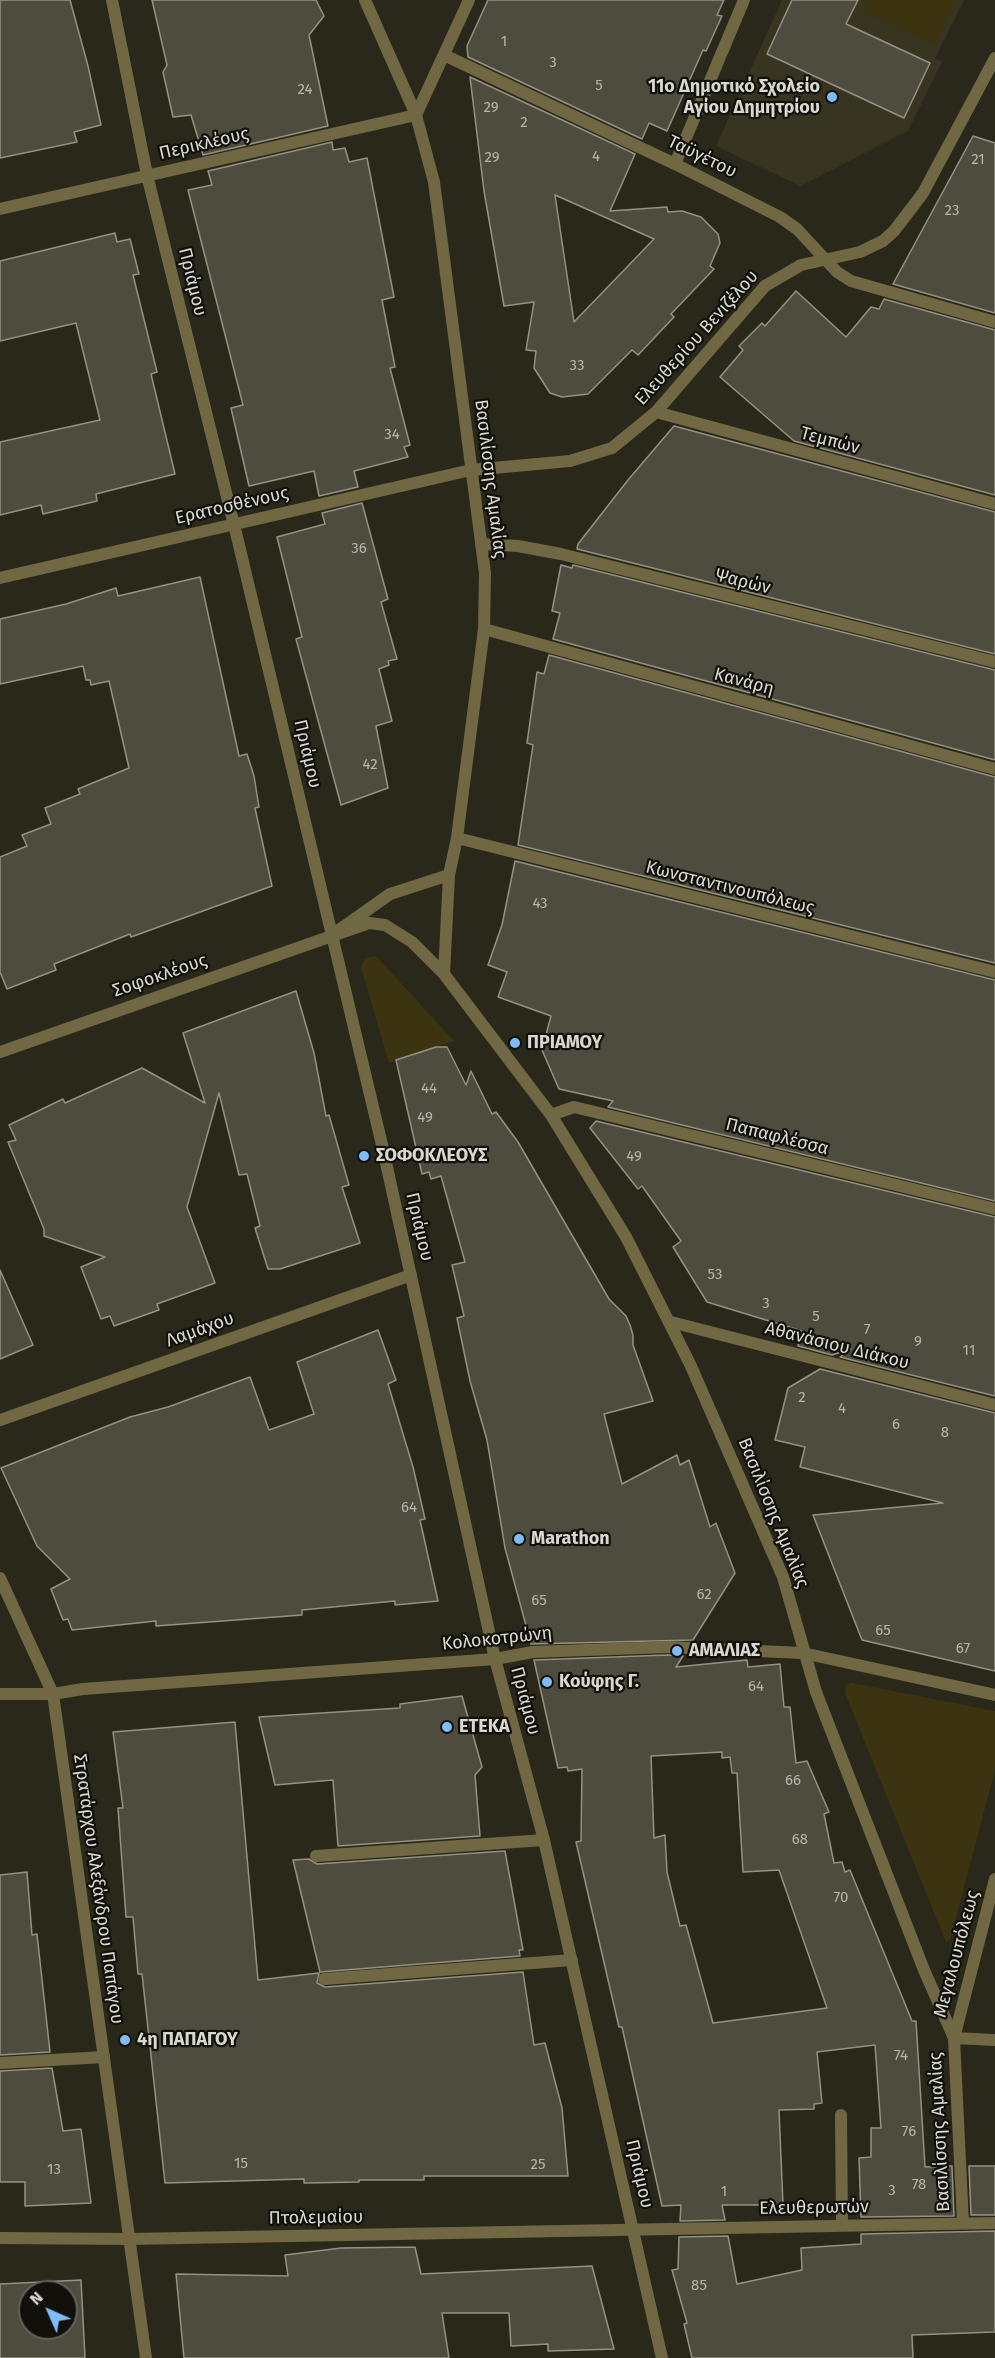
<!DOCTYPE html>
<meta charset="utf-8">
<style>
body{margin:0}
#map{position:relative;width:995px;height:2358px;overflow:hidden;background:#2a281b;font-family:"Fira Sans",sans-serif}
canvas{display:block}
.north{position:absolute;left:18px;top:2280px;width:60px;height:60px;box-sizing:border-box;background:#11100b;border:2px solid #61605a;border-radius:50%;rotate:315deg;font-size:16px;font-weight:700;line-height:24px;text-align:center;color:#d9d8d0}
.north::after{content:'';display:block;margin:auto;width:21px;height:27px;background:#7ebdf9;clip-path:polygon(50% 0,100% 100%,50% 72%,0 100%)}
</style>
<div id="map">
<canvas width="995" height="2358"></canvas>
<div class="north">N</div>
</div>
<script>
const c = document.querySelector('canvas').getContext('2d');
c.lineJoin = 'round';
function paint(path, color) { c.fillStyle = color; c.fill(path, 'evenodd'); }
const toPath = rows => new Path2D(rows.map(r => 'M' + r).join(''));
function strokePath(path, color, width, dash) { c.strokeStyle = color; c.lineWidth = width; c.lineCap = dash ? 'butt' : 'round'; c.setLineDash(dash || []); c.stroke(path); }
function drawText(font, color, halo, rows, align = 'center') {
  c.font = font + ' "Fira Sans",sans-serif'; c.lineWidth = 4.5; c.setLineDash([]); c.textBaseline = 'middle'; c.strokeStyle = halo; c.fillStyle = color; for (const [text, x, y, turn = 0] of rows) {
    c.save(); c.translate(x, y); c.rotate((+turn || 0) * Math.PI / 180); c.textAlign = isNaN(turn) ? turn : align; if (halo) c.strokeText(text, 0, 0); c.fillText(text, 0, 0); c.restore();
  }
}
const built = toPath([
 [782,0,964,0,935,58,942,62,908,131,800,186,716,146]
]);
const green = toPath([
 [868,0,956,0,935,45,863,12],
 [376,956,454,1041,389,1063,361,967,365,958],
 [852,1683,995,1711,995,1770,950,1940,946,1942,845,1693,846,1685]
]);
const building = toPath([
 [0,0,70,0,88,66,101,125,74,132,77,142,0,158,0,0],
 [152,0,316,0,324,16,309,35,328,126,203,155,191,115,173,117,163,72,167,65,152,0],
 [488,0,724,0,717,15,722,16,706,51,703,50,667,131,649,123,642,139,468,57,467,46,488,0],
 [792,0,858,0,846,24,930,63,904,118,767,54,792,0],
 [470,77,635,154,610,211,667,207,668,212,682,211,701,217,718,234,720,243,710,266,714,269,671,314,674,317,638,355,632,350,588,394,562,397,550,393,534,368,536,351,526,350,534,302,504,306,484,191,470,77],
 [555,195,654,239,574,322,555,195],
 [973,136,995,143,995,313,893,284,973,136],
 [332,142,333,150,345,148,349,162,367,158,394,297,382,300,395,367,390,368,410,445,404,447,408,457,354,471,358,487,319,496,314,471,249,486,231,408,243,405,188,190,212,185,208,171,332,142],
 [115,233,117,242,130,239,139,274,133,275,157,372,151,374,175,474,96,494,97,501,43,514,41,505,0,515,0,442,100,420,76,323,0,341,0,261,115,233],
 [796,291,846,337,871,307,879,309,884,299,995,330,995,495,794,441,720,377,743,350,739,346,762,323,765,326,796,291],
 [674,426,995,512,995,654,577,549,578,544,628,480,674,426],
 [362,503,388,599,381,602,397,659,388,661,389,665,379,669,392,721,376,726,388,788,341,805,296,639,302,637,277,537,325,524,322,513,362,503],
 [561,565,572,568,573,565,995,670,995,760,553,639,560,613,552,611,561,565],
 [200,577,239,756,247,754,254,776,259,807,255,808,272,886,131,937,130,934,54,964,56,970,7,989,0,972,0,857,27,846,22,835,51,824,45,808,80,794,78,789,129,768,109,681,91,685,90,680,86,680,83,666,0,684,0,619,66,604,116,588,118,596,200,577],
 [549,655,995,777,995,963,518,845,533,745,527,743,537,672,544,674,549,655],
 [515,861,995,980,995,1201,608,1107,613,1101,559,1089,542,1050,551,1016,498,997,507,972,488,965,502,925,515,861],
 [296,991,314,1053,326,1116,329,1115,349,1185,342,1187,360,1243,280,1269,268,1269,255,1228,260,1226,247,1174,239,1175,219,1093,187,1207,215,1283,157,1304,159,1310,114,1326,110,1316,101,1319,81,1267,105,1257,44,1236,44,1229,8,1142,16,1140,9,1125,63,1099,65,1103,142,1068,205,1103,183,1033,296,991],
 [436,1047,447,1047,466,1085,471,1071,492,1114,496,1112,518,1142,609,1299,626,1316,630,1325,633,1335,633,1345,653,1401,604,1414,622,1484,677,1455,680,1465,689,1460,710,1527,716,1523,735,1573,693,1640,531,1644,505,1548,487,1440,470,1381,457,1318,464,1316,452,1265,465,1262,441,1176,431,1179,429,1172,422,1174,396,1060,436,1047],
 [596,1121,995,1217,995,1396,840,1357,851,1349,832,1355,798,1346,802,1331,707,1302,673,1247,681,1241,642,1186,638,1189,590,1128,596,1121],
 [0,1270,33,1345,0,1359,0,1270],
 [378,1330,396,1380,388,1384,413,1467,425,1519,420,1520,438,1601,395,1605,395,1601,302,1610,302,1615,156,1626,156,1621,72,1630,68,1619,63,1620,51,1589,70,1579,37,1546,1,1468,130,1417,168,1407,250,1377,269,1430,314,1414,297,1362,378,1330],
 [820,1369,995,1413,995,1671,862,1640,813,1515,943,1503,800,1467,805,1447,775,1440,788,1388,820,1369],
 [667,1655,683,1656,676,1667,747,1660,748,1667,780,1664,784,1707,790,1707,796,1763,807,1761,829,1812,824,1814,834,1863,842,1862,845,1872,850,1870,912,2021,916,2021,925,2167,952,2166,954,2216,861,2217,859,2158,871,2157,871,2128,881,2128,875,2045,817,2052,822,2103,814,2104,814,2109,779,2110,783,2205,722,2205,725,2220,680,2221,681,2205,662,2206,622,2027,619,2027,576,1842,581,1841,582,1769,568,1771,567,1767,558,1768,534,1660,667,1655],
 [722,1752,722,1758,730,1757,732,1773,737,1773,743,1872,779,1870,827,2008,713,2023,686,1925,680,1926,667,1872,665,1835,654,1838,651,1756,722,1752],
 [462,1696,482,1767,475,1775,480,1836,338,1846,333,1780,275,1785,259,1717,400,1708,400,1704,462,1696],
 [235,1722,258,1980,319,1973,317,1983,325,1987,523,1972,534,2045,545,2043,562,2108,568,2176,424,2176,424,2180,359,2180,359,2182,304,2183,304,2179,165,2183,142,1974,138,1974,133,1917,126,1917,118,1808,123,1808,113,1732,235,1722],
 [505,1851,523,1950,519,1950,520,1956,320,1972,293,1860,309,1859,317,1864,505,1851],
 [27,1872,32,1935,37,1934,50,2052,0,2055,0,1875,27,1872],
 [52,2068,63,2131,81,2129,91,2203,25,2206,25,2182,0,2182,0,2071,52,2068],
 [969,2166,995,2166,995,2215,971,2215,969,2166],
 [995,2231,995,2332,912,2335,913,2358,692,2358,684,2324,687,2323,672,2270,678,2269,679,2237,728,2236,737,2284,802,2270,801,2248,861,2244,861,2234,995,2231],
 [415,2247,421,2274,592,2266,614,2349,548,2351,548,2344,511,2346,509,2313,442,2313,449,2358,184,2358,176,2274,288,2276,285,2255,341,2248,415,2247],
 [81,2280,85,2358,0,2358,0,2284,81,2280],
 [30,2292,66,2292,66,2328,30,2328,30,2292]
]);
const service = toPath([
 [481,544,518,546,561,554,995,662],
 [316,1856,544,1840],
 [324,1979,572,1960],
 [0,2063,104,2057]
]);
const minor = toPath([
 [365,0,416,115,434,182,485,573,484,629,457,838,449,875,444,974],
 [444,55,675,164,780,217,797,229,837,272,851,281,995,322],
 [675,164,744,0],
 [0,209,416,115,469,0],
 [656,412,995,504],
 [0,578,471,470,570,461,612,448,656,412,765,286,801,265,860,252,883,241,894,231,923,193,995,58],
 [484,629,995,769],
 [457,838,995,972],
 [0,1052,369,923,385,925,412,942,444,974,551,1115,626,1237,690,1364,783,1577,816,1692,924,1970,954,2038,963,2223],
 [551,1115,574,1107,995,1209],
 [671,1322,995,1405],
 [0,1420,411,1275],
 [0,1694,53,1694,83,1689,495,1659,533,1652,667,1647,803,1653,995,1695],
 [954,2038,995,1879],
 [954,2038,995,2040],
 [841,2115,842,2226],
 [0,2238,129,2239,995,2223]
]);
const tertiary = toPath([
 [112,0,147,175,238,541,383,1149,495,1659,544,1840,662,2358],
 [332,935,390,894,449,875],
 [0,1578,53,1694,146,2358]
]);
const markers = [
 [832,97,6,"#7ebdf9"],
 [515,1043,6,"#7ebdf9"],
 [364,1156,6,"#7ebdf9"],
 [519,1539,6,"#7ebdf9"],
 [677,1651,6,"#7ebdf9"],
 [547,1682,6,"#7ebdf9"],
 [447,1727,6,"#7ebdf9"],
 [125,2040,6,"#7ebdf9"]
];
const numberNames = [
 ["1",504,42],
 ["3",553,63],
 ["5",599,86],
 ["24",305,90],
 ["29",491,108],
 ["2",524,123],
 ["4",596,157],
 ["29",492,158],
 ["21",978,160],
 ["23",952,211],
 ["33",577,366],
 ["34",392,435],
 ["36",359,549],
 ["42",370,765],
 ["43",540,904],
 ["44",429,1089],
 ["49",425,1118],
 ["49",634,1157],
 ["53",715,1275],
 ["3",766,1304],
 ["5",816,1317],
 ["7",867,1330],
 ["9",918,1342],
 ["11",969,1351],
 ["2",802,1398],
 ["4",842,1409],
 ["6",896,1425],
 ["8",945,1433],
 ["64",409,1508],
 ["62",704,1595],
 ["65",539,1601],
 ["65",883,1631],
 ["67",963,1649],
 ["64",756,1687],
 ["66",793,1781],
 ["68",800,1840],
 ["70",841,1898],
 ["74",901,2056],
 ["76",909,2132],
 ["15",241,2164],
 ["25",538,2165],
 ["13",54,2170],
 ["78",919,2185],
 ["3",892,2191],
 ["1",724,2192],
 ["85",699,2286]
];
const poiNames = [
 ["11ο Δημοτικό Σχολείο",820,87,"right"],
 ["Αγίου Δημητρίου",820,108,"right"],
 ["ΠΡΙΑΜΟΥ",527,1043],
 ["ΣΟΦΟΚΛΕΟΥΣ",376,1156],
 ["Marathon",531,1539],
 ["ΑΜΑΛΙΑΣ",689,1651],
 ["Κούφης Γ.",559,1682],
 ["ΕΤΕΚΑ",459,1727],
 ["4η ΠΑΠΑΓΟΥ",137,2040]
];
const streetNames = [
 ["Περικλέους",204,144,-13],
 ["Ταϋγέτου",702,157,26],
 ["Πριάμου",192,282,76],
 ["Ελευθερίου Βενιζέλου",697,338,-48],
 ["Τεμπών",830,441,15],
 ["Βασιλίσσης Αμαλίας",490,479,83],
 ["Ερατοσθένους",232,506,-13],
 ["Ψαρών",743,582,14],
 ["Κανάρη",744,682,15],
 ["Πριάμου",307,754,77],
 ["Κωνσταντινουπόλεως",730,888,14],
 ["Σοφοκλέους",160,976,-19],
 ["Παπαφλέσσα",777,1137,14],
 ["Πριάμου",419,1227,77],
 ["Λαμάχου",200,1330,-20],
 ["Αθανάσιου Διάκου",837,1346,14],
 ["Βασιλίσσης Αμαλίας",773,1513,68],
 ["Κολοκοτρώνη",497,1639,-6],
 ["Πριάμου",525,1701,75],
 ["Στρατάρχου Αλεξάνδρου Παπάγου",98,1889,82],
 ["Μεγαλουπόλεως",957,1954,-75],
 ["Βασιλίσσης Αμαλίας",940,2132,-93],
 ["Πριάμου",639,2174,77],
 ["Ελευθερωτών",814,2208,-1],
 ["Πτολεμαίου",316,2218,-1]
];
paint(built, '#383422');
paint(green, '#3c3410');
paint(building, '#4e4c3e');
strokePath(building, '#959283', 1.5);
strokePath(service, '#706843', 12);
strokePath(minor, '#706843', 12);
strokePath(tertiary, '#706843', 12);
for (const [x, y, r, color] of markers) { const dot = new Path2D(); dot.arc(x, y, r, 0, 2 * Math.PI); c.fillStyle = color; c.fill(dot); strokePath(dot, '#11100b', 2); }
drawText('15px', '#b6b5ac', null, numberNames);
drawText('bold 18px', '#d9d8d0', '#11100b', poiNames, 'left');
drawText('18px', '#d9d8d0', '#11100b', streetNames);
</script>
